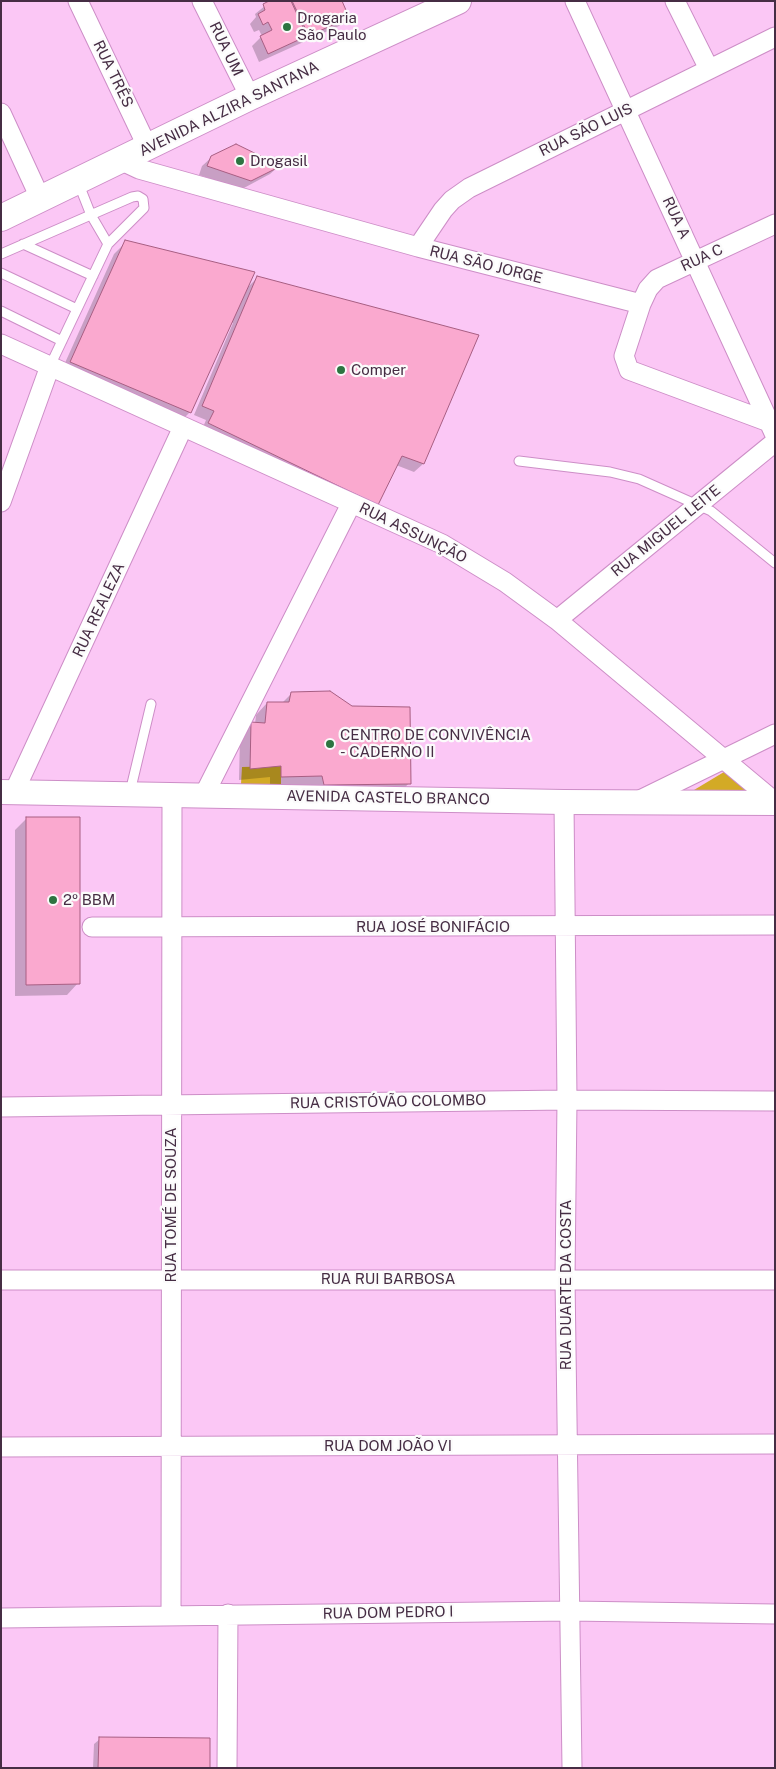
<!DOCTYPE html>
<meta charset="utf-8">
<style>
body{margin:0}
#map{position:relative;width:776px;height:1769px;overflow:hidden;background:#fbc7f5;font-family:"Public Sans",sans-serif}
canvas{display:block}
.frame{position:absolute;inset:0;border:2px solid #462d44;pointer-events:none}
</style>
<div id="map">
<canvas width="776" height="1769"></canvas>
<div class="frame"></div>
</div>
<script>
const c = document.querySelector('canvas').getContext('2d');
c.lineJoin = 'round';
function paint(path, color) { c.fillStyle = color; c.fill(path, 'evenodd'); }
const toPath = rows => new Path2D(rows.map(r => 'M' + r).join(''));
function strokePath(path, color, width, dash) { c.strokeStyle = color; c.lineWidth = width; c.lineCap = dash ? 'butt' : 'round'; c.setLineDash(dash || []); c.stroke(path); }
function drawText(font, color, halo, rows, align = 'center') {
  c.font = font + ' "Public Sans",sans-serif'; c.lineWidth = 4.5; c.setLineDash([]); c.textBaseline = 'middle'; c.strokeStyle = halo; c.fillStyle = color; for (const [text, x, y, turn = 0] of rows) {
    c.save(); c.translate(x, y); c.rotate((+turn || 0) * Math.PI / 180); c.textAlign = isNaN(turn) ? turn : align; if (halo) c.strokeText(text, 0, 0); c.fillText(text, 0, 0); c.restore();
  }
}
const green = toPath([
 [281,766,281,784,241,784,242,767],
 [724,772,754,796,684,796]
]);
const shadow = toPath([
 [271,1,341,1,348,17,339,26,259,62,252,46,262,36,259,30,254,32,250,24,256,17,255,14],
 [212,157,279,166,270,174,242,189,199,175,202,166],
 [126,242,247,288,257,278,478,336,423,464,414,472,396,465,369,513,201,432,206,420,194,415,233,323,231,322,190,412,178,424,60,374,114,254],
 [291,694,351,707,409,783,398,795,270,788,270,777,239,780,240,735,251,723,255,724,256,715,267,703,282,703],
 [27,818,78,983,67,995,15,996,15,830],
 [100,1739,209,1768,93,1768,94,1744]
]);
const building = toPath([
 [269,1,291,1,307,36,268,54,260,36,272,30,268,22,263,25,258,14,265,10,263,4,269,1],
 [292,1,342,1,349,17,309,36,292,1],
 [236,144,281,166,251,181,207,166,211,156,236,144],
 [125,240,255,272,191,413,70,362,125,240],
 [257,276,479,335,424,464,402,456,378,505,208,423,214,411,202,406,257,276],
 [330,691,352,706,410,707,411,784,324,785,322,776,281,777,281,766,250,769,251,722,265,723,267,702,289,702,291,692,330,691],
 [26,817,80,817,80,984,26,985,26,817],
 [99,1737,210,1738,210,1768,98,1768,99,1737]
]);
const service = toPath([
 [23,244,93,276],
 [1,254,132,197,138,196,143,199,144,208,108,244],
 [1,273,77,309],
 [1,311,62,341],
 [50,366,108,244,91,215,78,182],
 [519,461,610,472,639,479,711,511,775,563],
 [130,792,151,704]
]);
const minor = toPath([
 [78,1,148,148],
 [202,1,250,97],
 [575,1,775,435],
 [675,1,709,69],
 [1,113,41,200],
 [122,161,139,169,418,247,641,304],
 [418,247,443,210,452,200,469,188,775,37],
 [1,344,442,544,505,582,557,620,775,802],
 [769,422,629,370,624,356,641,304,648,289,657,279,775,224],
 [1,502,50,366],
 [557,620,775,442],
 [14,792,183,427],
 [204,795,351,504],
 [638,801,775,734],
 [564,802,567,1100,565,1279,572,1768],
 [92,927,775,925],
 [1,1107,567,1100,775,1101],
 [1,1280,775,1280],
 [1,1447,775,1444],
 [171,1615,172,795],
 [1,1618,569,1611,775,1614],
 [227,1768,228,1614]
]);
const tertiary = toPath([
 [1,792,564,802,775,803]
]);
const secondary = toPath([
 [1,218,250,97,458,1]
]);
const markers = [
 [287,27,5,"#2d7441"],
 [240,161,5,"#2d7441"],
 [341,370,5,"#2d7441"],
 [330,744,5,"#2d7441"],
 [53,900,5,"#2d7441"]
];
const poiNames = [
 ["Drogaria",297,18],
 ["São Paulo",297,35],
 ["Drogasil",250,161],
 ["Comper",351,370],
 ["CENTRO DE CONVIVÊNCIA",340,735],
 ["- CADERNO II",340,752],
 ["2º BBM",63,900]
];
const streetNames = [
 ["RUA UM",226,49,64],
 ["RUA TRÊS",113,74,64],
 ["AVENIDA ALZIRA SANTANA",229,109,-26],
 ["RUA SÃO LUIS",586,130,-26],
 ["RUA A",676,218,65],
 ["RUA C",702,258,-25],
 ["RUA SÃO JORGE",486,265,14],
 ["RUA MIGUEL LEITE",666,531,-39],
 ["RUA ASSUNÇÃO",413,533,26],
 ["RUA REALEZA",99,610,-65],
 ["AVENIDA CASTELO BRANCO",388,798,1],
 ["RUA JOSÉ BONIFÁCIO",433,927],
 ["RUA CRISTÓVÃO COLOMBO",388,1102,-1],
 ["RUA TOMÉ DE SOUZA",171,1205,-90],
 ["RUA RUI BARBOSA",388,1279],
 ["RUA DUARTE DA COSTA",566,1285,-90],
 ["RUA DOM JOÃO VI",388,1446],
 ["RUA DOM PEDRO I",388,1613,-1]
];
paint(green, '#d3aa26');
paint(shadow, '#0003');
paint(building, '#faa9cf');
strokePath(building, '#a75e82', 1);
strokePath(service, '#cd8ec7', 11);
strokePath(minor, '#cd8ec7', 21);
strokePath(tertiary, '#cd8ec7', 26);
strokePath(secondary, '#cd8ec7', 28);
strokePath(service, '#fff', 9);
strokePath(minor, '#fff', 19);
strokePath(tertiary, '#fff', 24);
strokePath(secondary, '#fff', 26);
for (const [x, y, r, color] of markers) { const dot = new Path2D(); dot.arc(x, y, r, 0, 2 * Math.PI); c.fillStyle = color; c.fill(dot); strokePath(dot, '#fbfbfb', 2); }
drawText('15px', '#462d44', '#fbfbfb', poiNames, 'left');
drawText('15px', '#462d44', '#fbfbfb', streetNames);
</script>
